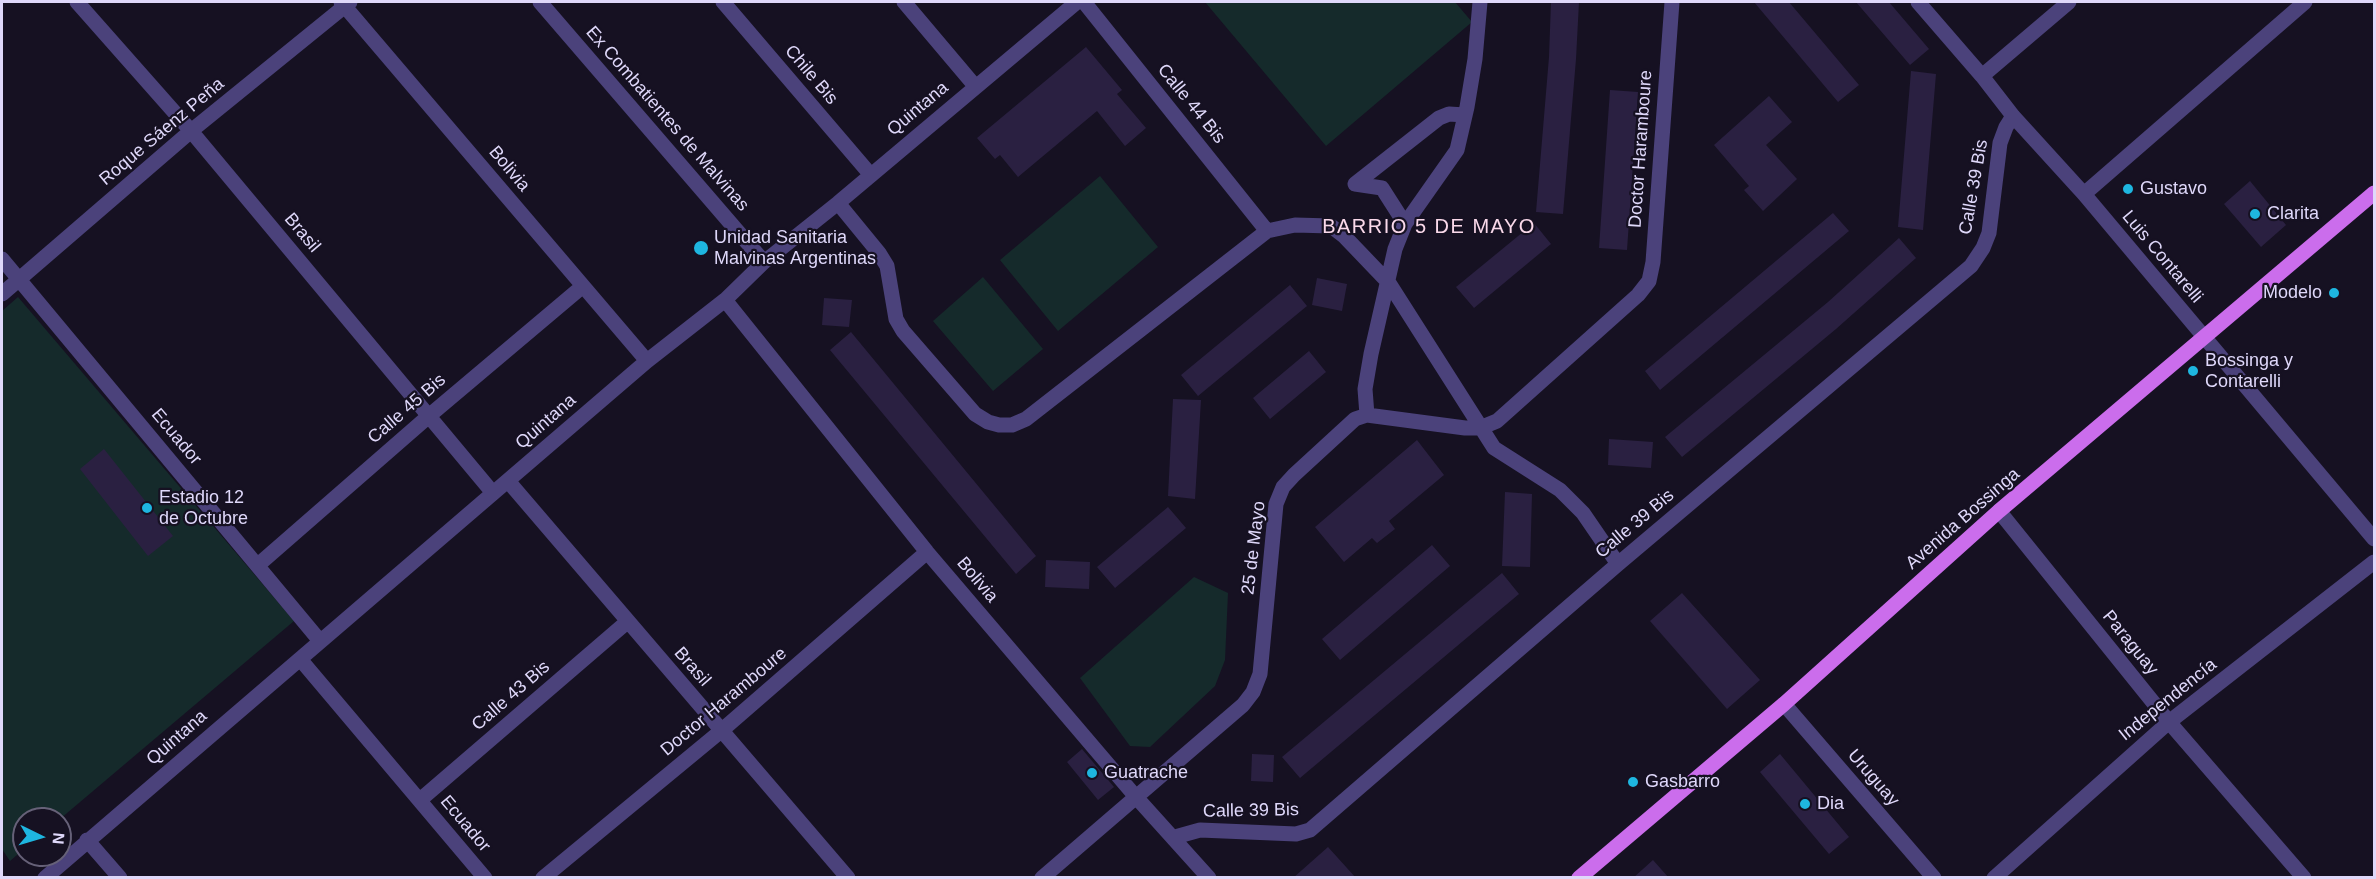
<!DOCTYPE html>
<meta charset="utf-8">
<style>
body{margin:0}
#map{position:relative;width:2376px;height:879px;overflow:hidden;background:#161122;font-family:Arial,sans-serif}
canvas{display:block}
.frame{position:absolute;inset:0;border:3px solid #dfd8fa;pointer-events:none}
.north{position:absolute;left:12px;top:807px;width:60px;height:60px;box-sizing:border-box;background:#161122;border:2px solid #666178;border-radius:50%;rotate:95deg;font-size:16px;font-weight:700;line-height:24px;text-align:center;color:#dfd8fa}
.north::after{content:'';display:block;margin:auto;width:21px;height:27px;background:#1eb6e0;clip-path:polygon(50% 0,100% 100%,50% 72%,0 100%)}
</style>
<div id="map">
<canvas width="2376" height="879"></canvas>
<div class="frame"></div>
<div class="north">N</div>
</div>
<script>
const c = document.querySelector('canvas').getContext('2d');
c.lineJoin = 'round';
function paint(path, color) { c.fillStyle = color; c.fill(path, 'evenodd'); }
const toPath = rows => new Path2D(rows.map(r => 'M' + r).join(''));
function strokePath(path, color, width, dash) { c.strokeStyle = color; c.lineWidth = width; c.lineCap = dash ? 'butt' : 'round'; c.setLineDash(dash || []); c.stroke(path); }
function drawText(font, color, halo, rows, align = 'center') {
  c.font = font + ' Arial,sans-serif'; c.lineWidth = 4.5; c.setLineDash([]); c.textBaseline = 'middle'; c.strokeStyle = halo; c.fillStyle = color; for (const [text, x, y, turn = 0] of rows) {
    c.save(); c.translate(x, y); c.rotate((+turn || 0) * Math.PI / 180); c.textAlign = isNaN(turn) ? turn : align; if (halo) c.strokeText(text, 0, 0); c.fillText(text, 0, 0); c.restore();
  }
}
const green = toPath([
 [1205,2,1455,2,1472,22,1326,146],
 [1100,176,1158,247,1058,331,1000,260],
 [983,277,1043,349,993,391,933,321],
 [18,297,294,621,60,819,24,819,24,849,10,861,2,849,2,311],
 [1194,577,1228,593,1225,660,1215,686,1150,747,1130,746,1080,678]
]);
const building = toPath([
 [1551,2,1579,2,1576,59,1563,214,1536,212,1549,57],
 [1754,2,1789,2,1859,85,1838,102],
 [1856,2,1889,2,1929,49,1910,65],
 [1086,47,1122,90,1117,94,1146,128,1125,146,1097,111,1018,177,1000,155,995,159,977,138],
 [1911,71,1936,74,1923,230,1898,227],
 [1610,90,1638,92,1627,250,1599,248],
 [1769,96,1792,122,1766,145,1797,179,1763,211,1744,190,1749,186,1714,145],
 [2250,181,2286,225,2261,247,2224,204],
 [1833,213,1849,231,1660,390,1645,371],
 [1534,223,1551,244,1474,308,1456,287],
 [1899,238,1916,258,1836,329,1682,457,1665,437,1828,302],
 [1317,278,1347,284,1342,311,1312,305],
 [1290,285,1307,306,1198,396,1181,375],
 [824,298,852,300,849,327,822,325],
 [851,332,1036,556,1016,574,830,350],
 [1309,351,1326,372,1270,419,1253,398],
 [1173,399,1201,400,1195,499,1168,496],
 [1609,439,1653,442,1651,468,1608,465],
 [1417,440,1444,475,1389,521,1395,529,1377,543,1372,538,1344,562,1315,527],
 [104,449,173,536,148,556,80,469],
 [1505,492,1532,494,1530,567,1502,566],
 [1168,507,1186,528,1115,588,1097,567],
 [1432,545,1450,566,1340,660,1322,639],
 [1046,560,1090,562,1089,589,1045,587],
 [1502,573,1519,594,1300,778,1282,757],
 [1682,593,1760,680,1727,709,1650,621],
 [1082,749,1114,787,1098,800,1067,762],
 [1252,754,1274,755,1273,782,1251,781],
 [1780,754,1849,837,1829,854,1760,772],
 [1328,847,1356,878,1293,878],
 [1653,860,1669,878,1633,878]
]);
const minor = toPath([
 [77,2,191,131,493,493],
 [341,2,647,361],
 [540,2,764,262],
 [723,2,870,174],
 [904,2,975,86],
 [1084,2,1267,231],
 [1918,2,1982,76,2013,116,2084,194,2374,539],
 [1982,76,2069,2],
 [1355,184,1439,118,1449,114,1465,115],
 [1355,184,1382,188,1405,224],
 [2084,194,2305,2],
 [838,203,879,253,887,266,896,319,903,331,975,414,988,422,999,425,1012,425,1026,419,1267,231,1295,225,1331,226,1344,236,1389,283,1494,448,1560,490,1583,513,1618,564],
 [2,259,320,641],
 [2,294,191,131,350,2],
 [725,300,927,552,1136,797,1209,878],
 [1367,415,1365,389,1371,354,1395,249,1405,224,1457,150,1467,107,1475,59,1480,2],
 [508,481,848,878],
 [1999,511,2169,722,2304,878],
 [258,565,430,415,583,286],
 [300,659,485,878],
 [1784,704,1934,878],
 [420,800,627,622],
 [1175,837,1200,830,1296,834,1310,830,1618,564,1971,266,1983,248,1989,233,2000,143,2006,127,2013,116],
 [87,840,120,878],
 [45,878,647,361,725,300,764,262,838,203,1077,2],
 [543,878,721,731,927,552],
 [1042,878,1243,705,1253,692,1260,674,1276,504,1283,487,1294,475,1355,419,1367,415,1465,428,1480,428,1497,421,1638,295,1649,281,1653,262,1672,2],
 [1994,878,2169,722,2374,562]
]);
const major = toPath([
 [1579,878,1784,704,1999,511,2374,193]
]);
const markers = [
 [2128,189,6,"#1eb6e0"],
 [2255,214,6,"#1eb6e0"],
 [701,248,8,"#1eb6e0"],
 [2334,293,6,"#1eb6e0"],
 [2193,371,6,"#1eb6e0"],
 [147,508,6,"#1eb6e0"],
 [1092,773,6,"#1eb6e0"],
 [1633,782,6,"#1eb6e0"],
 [1805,804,6,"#1eb6e0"]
];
const streetNames = [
 ["Chile Bis",811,75,50],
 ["Calle 44 Bis",1191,104,51],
 ["Quintana",918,109,-40],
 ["Ex Combatientes de Malvinas",667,119,49],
 ["Roque Sáenz Peña",162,132,-40],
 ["Doctor Haramboure",1641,149,-86],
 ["Bolivia",509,169,50],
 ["Calle 39 Bis",1974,187,-80],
 ["Brasil",302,233,50],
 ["Luis Contarelli",2162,257,50],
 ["Calle 45 Bis",407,409,-41],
 ["Quintana",546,422,-41],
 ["Ecuador",176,437,50],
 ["Avenida Bossinga",1963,519,-41],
 ["Calle 39 Bis",1635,524,-40],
 ["25 de Mayo",1254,548,-83],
 ["Bolivia",977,580,50],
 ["Paraguay",2130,643,51],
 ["Brasil",692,667,49],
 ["Calle 43 Bis",511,696,-41],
 ["Independencía",2168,700,-39],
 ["Doctor Haramboure",724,702,-40],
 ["Quintana",177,738,-41],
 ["Uruguay",1873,778,49],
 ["Calle 39 Bis",1251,811,-1],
 ["Ecuador",465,824,50]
];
const poiNames = [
 ["Gustavo",2140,189],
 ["Clarita",2267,214],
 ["Unidad Sanitaria",714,238],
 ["Malvinas Argentinas",714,259],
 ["Modelo",2322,293,"right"],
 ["Bossinga y",2205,361],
 ["Contarelli",2205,382],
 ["Estadio 12",159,498],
 ["de Octubre",159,519],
 ["Guatrache",1104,773],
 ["Gasbarro",1645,782],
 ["Dia",1817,804]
];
const neighbourhoodNames = [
 ["BARRIO 5 DE MAYO",1429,227]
];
paint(green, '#152a2b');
paint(building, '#2a2041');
strokePath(minor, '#4b427b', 15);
strokePath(major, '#cb6dec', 15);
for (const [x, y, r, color] of markers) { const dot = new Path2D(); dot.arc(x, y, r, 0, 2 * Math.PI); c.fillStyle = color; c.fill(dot); strokePath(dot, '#161122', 2); }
drawText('18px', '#dfd8fa', '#161122', streetNames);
drawText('18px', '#dfd8fa', '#161122', poiNames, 'left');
c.letterSpacing = '1.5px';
drawText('20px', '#fad9ea', '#161122', neighbourhoodNames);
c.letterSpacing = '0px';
</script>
